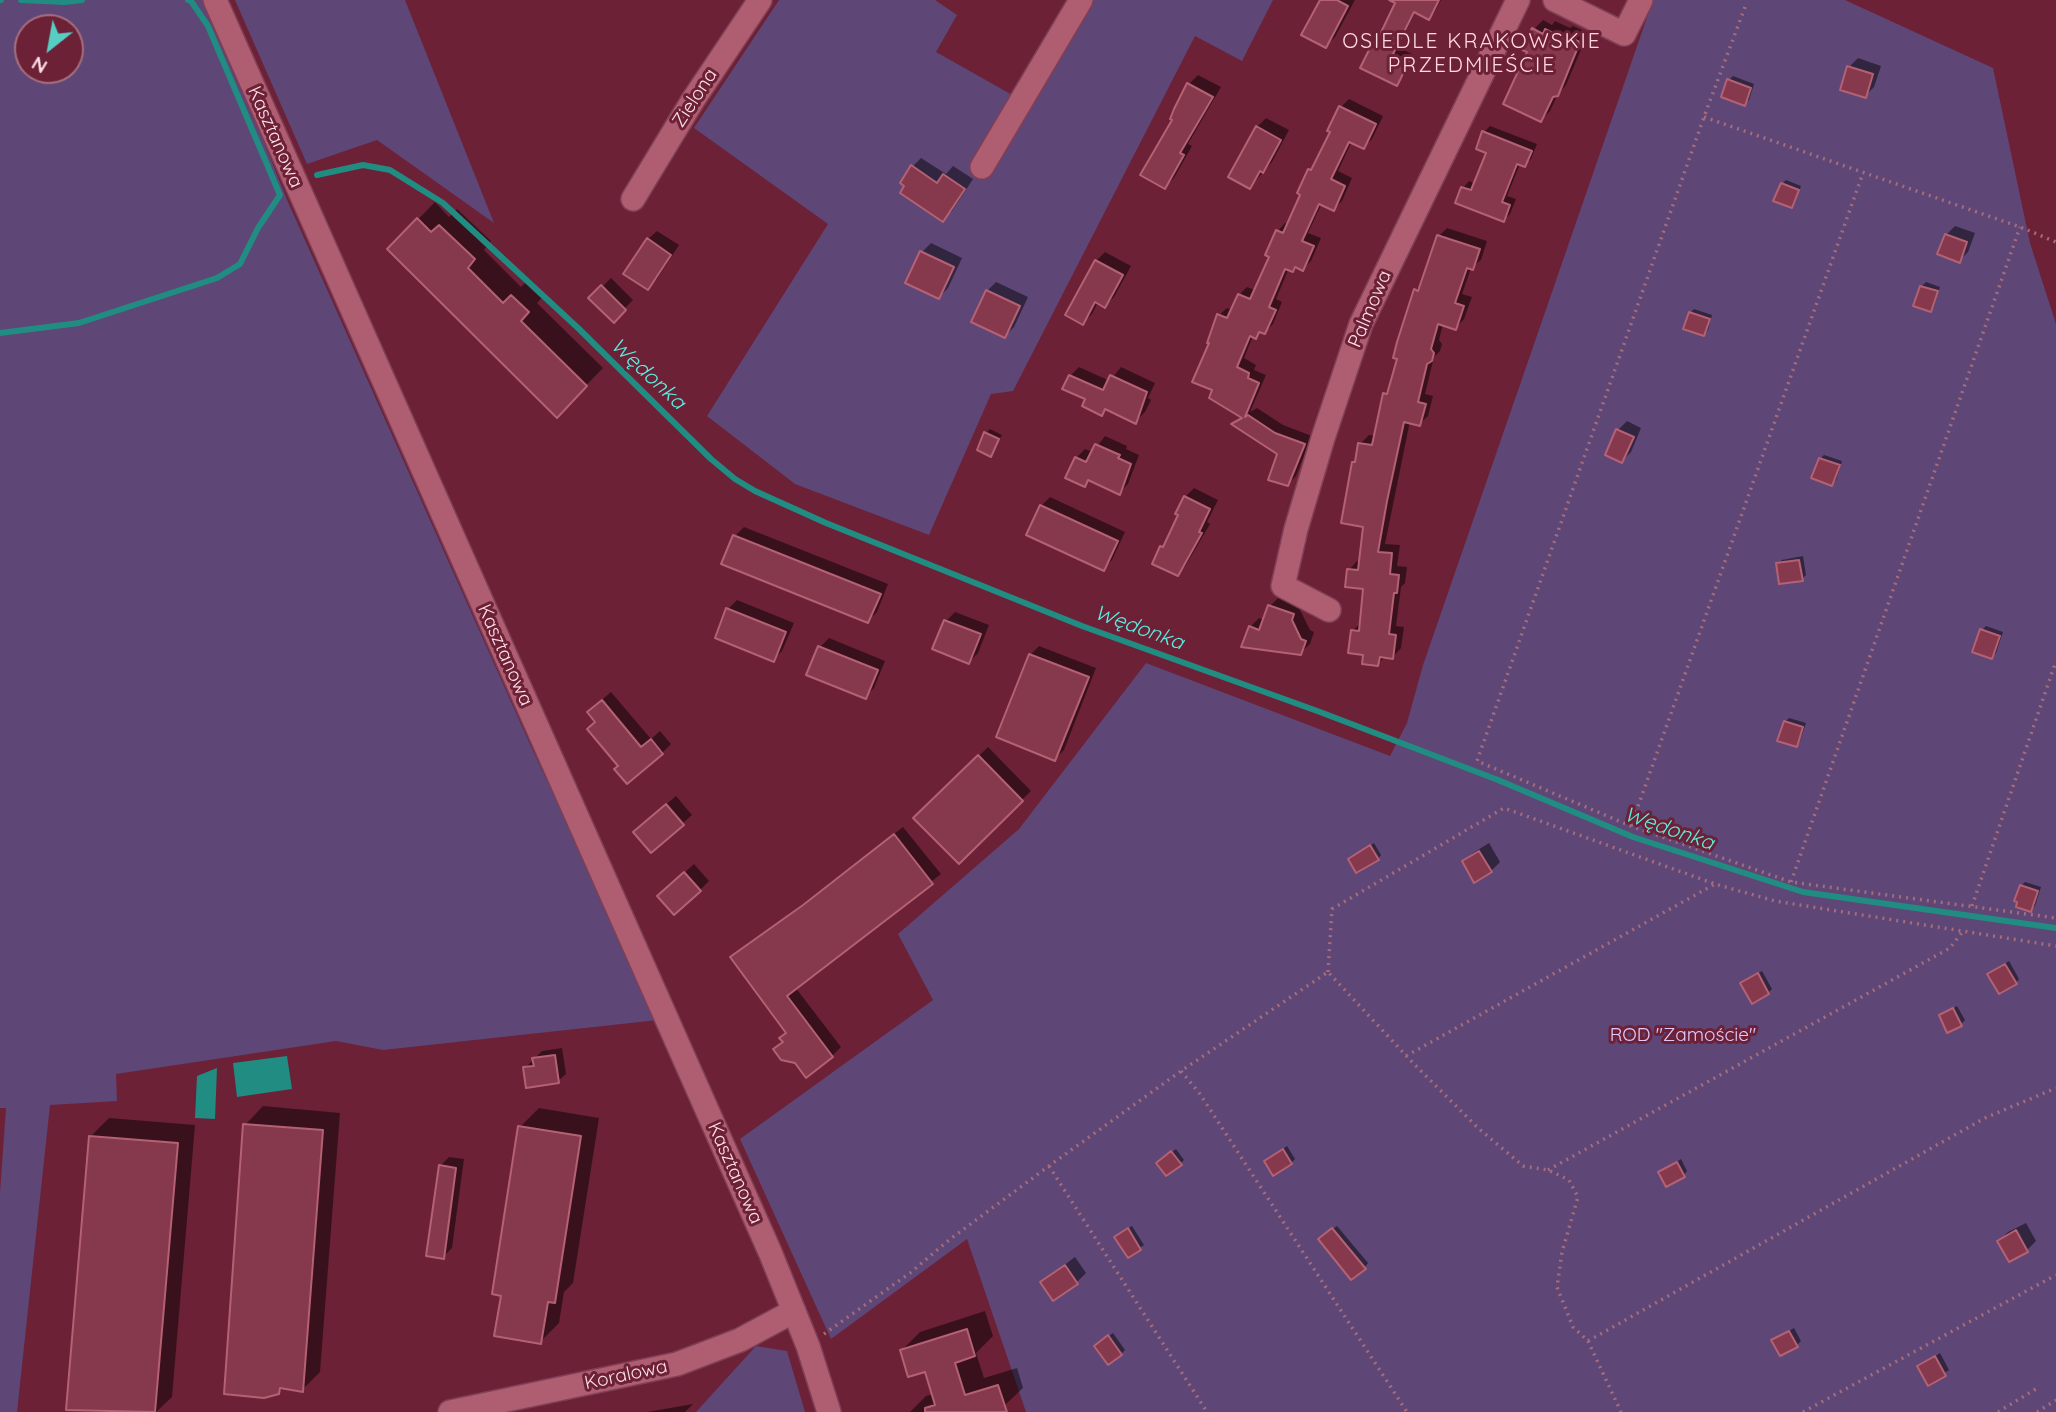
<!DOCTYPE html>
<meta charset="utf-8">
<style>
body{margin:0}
#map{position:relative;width:2056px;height:1412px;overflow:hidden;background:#6c2137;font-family:Quicksand,sans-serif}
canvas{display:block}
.north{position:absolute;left:14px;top:14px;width:70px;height:70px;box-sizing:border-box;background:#6c2137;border:2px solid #a66e7d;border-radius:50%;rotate:211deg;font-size:19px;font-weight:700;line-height:28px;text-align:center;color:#fee1e6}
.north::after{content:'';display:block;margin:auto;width:24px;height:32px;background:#57cec2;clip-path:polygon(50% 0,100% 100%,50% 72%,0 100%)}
</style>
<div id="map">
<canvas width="2056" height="1412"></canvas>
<div class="north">N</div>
</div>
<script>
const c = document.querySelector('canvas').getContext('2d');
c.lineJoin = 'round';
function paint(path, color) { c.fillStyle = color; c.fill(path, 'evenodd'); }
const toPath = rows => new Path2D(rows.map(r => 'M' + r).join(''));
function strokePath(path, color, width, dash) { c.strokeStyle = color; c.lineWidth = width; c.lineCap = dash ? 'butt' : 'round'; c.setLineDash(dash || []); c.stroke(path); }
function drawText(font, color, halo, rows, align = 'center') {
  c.font = font + ' Quicksand,sans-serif'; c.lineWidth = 6; c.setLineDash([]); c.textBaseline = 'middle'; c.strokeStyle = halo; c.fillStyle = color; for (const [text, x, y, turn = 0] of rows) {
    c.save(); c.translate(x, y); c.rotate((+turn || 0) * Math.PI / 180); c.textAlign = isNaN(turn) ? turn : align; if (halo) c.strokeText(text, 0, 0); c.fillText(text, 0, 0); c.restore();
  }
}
const green = toPath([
 [0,0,204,0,226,48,288,202,529,742,658,1020,383,1050,336,1041,116,1074,117,1101,50,1105,17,1412,0,1412,0,1192,6,1108,0,1108],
 [28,28,70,28,70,70,28,70],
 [235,0,405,0,494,223,377,140,307,164],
 [779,0,935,0,957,15,936,52,1030,105,1091,0,1273,0,1242,61,1195,36,1013,391,991,394,929,535,795,484,707,416,828,224,694,128],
 [1653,0,1845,0,1993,68,2030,243,2056,324,2056,1412,1026,1412,967,1239,831,1339,740,1139,933,1000,898,934,1019,829,1146,663,1390,756,1407,723,1423,665],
 [756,1346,787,1351,805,1412,696,1412]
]);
const water = toPath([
 [287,1056,292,1089,237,1097,233,1063],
 [217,1068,215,1119,195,1118,197,1076]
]);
const shadow = toPath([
 [1322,0,1355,0,1335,37,1326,46],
 [1395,0,1441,0,1435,11,1429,18,1416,11,1398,47,1414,55,1403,77,1397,84,1373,45,1380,38,1398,3],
 [1543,20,1552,25,1555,21,1570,28,1573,26,1588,33,1566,85,1558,94,1550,111,1541,120,1534,29],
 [1858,58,1881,66,1874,87,1865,96,1849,67],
 [1198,75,1221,87,1188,144,1192,146,1174,178,1165,187,1174,119,1189,84],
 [1733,76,1754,84,1749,100,1745,104,1729,80],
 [1349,99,1383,116,1372,139,1364,147,1352,141,1338,171,1352,178,1342,201,1334,209,1322,203,1308,233,1321,238,1311,261,1303,269,1296,266,1289,268,1276,299,1282,302,1273,324,1265,332,1261,331,1255,337,1253,336,1244,358,1256,365,1254,370,1266,375,1250,412,1257,408,1283,425,1312,436,1296,476,1288,484,1279,454,1234,424,1242,416,1214,390,1211,343,1219,315,1227,308,1233,310,1239,295,1247,287,1255,290,1271,256,1268,254,1278,231,1285,223,1289,224,1303,194,1309,170,1318,161,1341,107],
 [1266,118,1289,130,1272,162,1250,187,1257,127],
 [1490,126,1537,144,1531,159,1525,165,1520,164,1507,196,1516,199,1510,214,1504,220,1463,188,1469,181,1476,184,1488,152,1484,132],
 [921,158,946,174,953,166,973,179,952,211,943,220,912,167],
 [1786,180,1801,186,1795,202,1791,206,1782,184],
 [435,202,449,217,457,209,491,241,484,250,521,287,529,279,545,294,537,303,603,368,557,415,389,249],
 [1955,226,1975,233,1968,252,1959,261,1946,235],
 [1447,228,1487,241,1481,260,1471,268,1462,294,1472,297,1464,319,1456,328,1443,324,1439,340,1442,344,1440,351,1434,357,1425,394,1433,396,1428,416,1419,424,1410,421,1385,544,1400,545,1397,566,1407,567,1405,583,1401,587,1396,626,1404,627,1401,648,1393,657,1386,656,1378,664,1365,653,1352,631,1362,622,1364,587,1349,570,1357,561,1360,562,1365,525,1354,463,1357,459,1360,444,1369,435,1376,436,1385,393,1391,387,1416,290,1423,283,1439,236],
 [657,231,679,245,657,279,648,288,648,239],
 [931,243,962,258,948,288,939,297,922,252],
 [1105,252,1131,266,1114,297,1105,306,1098,302,1092,314,1083,323,1067,314,1096,261],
 [611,278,633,300,613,320,591,298],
 [996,282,1028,297,1014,327,1005,336,987,291],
 [1926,282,1940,287,1934,306,1930,310,1916,305,1922,286],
 [1694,309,1712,315,1708,330,1704,334,1690,313],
 [1079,367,1110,381,1121,367,1155,383,1148,398,1151,400,1145,412,1136,421,1107,408,1101,414,1070,376],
 [1627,421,1641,428,1631,452,1622,461,1618,430],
 [990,429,1002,435,991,454,986,433],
 [1105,436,1127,446,1126,449,1139,455,1128,484,1119,493,1090,479,1084,485,1076,458,1085,449,1093,452],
 [1824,455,1842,461,1836,480,1832,484,1820,459],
 [1194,488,1218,500,1207,522,1210,524,1186,565,1177,574,1162,547,1168,540,1185,497],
 [1050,497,1125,532,1112,560,1103,569,1041,506],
 [744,527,888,584,877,612,868,621,724,563,735,536],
 [1803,556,1806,575,1802,579,1778,564,1782,560],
 [1279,597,1302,605,1300,610,1310,630,1314,632,1310,644,1300,653,1250,627,1259,618,1264,620,1270,606],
 [737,600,794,623,782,651,773,660,728,609],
 [955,612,989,625,978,653,969,662,935,648,946,621],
 [1986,626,2003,632,1996,653,1992,657,1982,630],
 [829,638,885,661,874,688,865,697,820,647],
 [1039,646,1096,668,1064,750,1055,759,998,736,1030,655],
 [611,692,651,739,660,731,671,744,662,753,620,766,597,721,598,703],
 [1789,718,1806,723,1800,741,1796,745,1785,722],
 [988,747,1031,791,959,861,916,818],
 [676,796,692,815,652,850,644,823],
 [903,827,941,874,795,987,841,1047,832,1056,796,1061,775,1049,784,1041,787,1032,732,958],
 [1374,843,1381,855,1378,859,1350,859],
 [1489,843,1500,862,1491,871,1464,862,1473,853],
 [694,864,709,881,700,890,669,887],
 [2025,882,2041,887,2035,906,2031,910,2021,886],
 [2009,961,2019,979,2016,983,1990,974],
 [1762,971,1772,989,1768,993,1747,979],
 [1957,1006,1965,1020,1961,1024,1941,1016],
 [562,1048,566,1074,558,1081,525,1068,542,1051],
 [263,1106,340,1113,320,1372,302,1390,284,1387,278,1393,245,1125],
 [539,1108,599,1118,573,1283,564,1292,559,1323,540,1342,503,1294,520,1127],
 [109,1118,195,1125,172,1397,156,1412,68,1408,91,1136],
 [1287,1146,1295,1159,1291,1163,1266,1161],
 [1176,1149,1184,1160,1180,1164,1162,1159],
 [449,1157,464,1159,452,1248,443,1257,440,1166],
 [1681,1159,1687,1171,1684,1175,1660,1173],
 [2026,1223,2036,1241,2027,1250,1999,1241,2008,1232],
 [1132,1226,1144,1245,1128,1256,1120,1233],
 [1337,1226,1368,1263,1365,1267,1324,1235],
 [1075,1257,1086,1273,1077,1282,1042,1282],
 [985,1311,993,1336,976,1353,984,1378,1017,1368,1023,1388,1004,1406,986,1412,910,1412,926,1396,933,1394,926,1370,902,1350,920,1332],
 [1794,1328,1801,1341,1797,1345,1773,1341],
 [1113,1333,1125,1350,1121,1354,1100,1342],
 [1940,1353,1949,1370,1928,1384,1919,1367],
 [693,1404,685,1412,647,1412]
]);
const stream = toPath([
 [0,0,1,0],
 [21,0,65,2,82,0],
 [317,175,363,165,390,170,443,203,578,328,711,459,735,479,755,491,826,523,1082,626,1320,712,1498,780,1633,837,1803,892,2056,928],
 [0,333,79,323,217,278,240,264,258,228,280,195,208,26,191,1,188,0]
]);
const building = toPath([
 [1320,0,1337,0,1348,6,1326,48,1301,35,1320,0],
 [1389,0,1439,0,1429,20,1414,12,1393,54,1409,62,1397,86,1360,68,1372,44,1375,45,1395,3,1389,0],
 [1532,28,1543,34,1545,29,1561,37,1562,34,1580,42,1558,96,1553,97,1541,122,1503,104,1527,52,1522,50,1532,28],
 [1847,66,1873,74,1866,98,1840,90,1847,66],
 [1727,79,1751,88,1745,106,1721,97,1727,79],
 [1187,83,1213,97,1180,153,1184,155,1165,189,1140,175,1172,120,1170,119,1174,109,1187,83],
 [1339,106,1376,124,1364,149,1349,142,1331,179,1345,186,1334,211,1319,204,1302,241,1314,246,1303,271,1295,267,1293,272,1285,269,1269,307,1276,310,1265,334,1259,332,1256,339,1250,336,1237,367,1249,373,1248,378,1259,383,1245,417,1248,415,1275,433,1305,444,1288,486,1268,480,1277,454,1231,424,1242,418,1209,398,1212,390,1192,382,1209,343,1207,343,1217,314,1227,318,1238,294,1250,299,1269,257,1265,255,1276,230,1283,233,1300,195,1297,193,1308,169,1311,170,1330,132,1327,131,1339,106],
 [1256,126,1281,140,1263,173,1260,171,1250,189,1228,177,1256,126],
 [1482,131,1532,151,1525,167,1517,164,1502,202,1510,205,1504,222,1455,203,1461,187,1471,190,1486,153,1476,149,1482,131],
 [911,165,937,183,943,174,965,189,943,222,900,193,904,186,900,183,911,165],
 [1781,183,1799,190,1792,208,1773,201,1781,183],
 [417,218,431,232,439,225,475,259,468,268,503,303,511,295,529,312,521,321,587,386,557,418,387,249,417,218],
 [1945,234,1967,242,1960,263,1937,254,1945,234],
 [1437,235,1480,249,1473,270,1467,268,1455,303,1464,306,1456,330,1438,324,1431,349,1434,353,1432,361,1427,364,1418,402,1426,404,1420,426,1404,422,1387,501,1378,552,1392,553,1390,574,1399,575,1397,593,1394,593,1389,634,1396,635,1393,659,1380,657,1378,666,1362,664,1363,655,1348,653,1351,630,1359,631,1363,589,1345,587,1347,569,1358,570,1363,527,1341,523,1352,462,1355,462,1358,443,1372,445,1383,393,1387,394,1397,359,1393,358,1397,342,1414,289,1418,291,1437,235],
 [647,238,671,255,648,290,623,274,647,238],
 [920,251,954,267,939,299,905,283,920,251],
 [1095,260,1123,275,1105,308,1095,302,1083,325,1065,315,1095,260],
 [601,285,626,310,614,323,588,298,601,285],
 [1920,286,1938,291,1931,312,1913,306,1920,286],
 [986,290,1020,306,1005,338,971,322,986,290],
 [1689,312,1710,319,1704,336,1683,329,1689,312],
 [1069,375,1103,390,1110,375,1147,392,1136,424,1105,409,1102,416,1082,406,1085,399,1062,389,1069,375],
 [1616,429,1634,437,1622,463,1605,455,1616,429],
 [984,432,999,439,991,457,977,450,984,432],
 [1095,444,1120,455,1118,458,1131,464,1120,495,1088,480,1085,487,1065,478,1075,457,1086,462,1095,444],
 [1819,458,1840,465,1832,486,1811,478,1819,458],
 [1184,496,1210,509,1199,532,1202,533,1178,576,1152,564,1160,546,1163,547,1178,515,1175,514,1184,496],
 [1040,505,1118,541,1104,571,1026,535,1040,505],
 [733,535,881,594,868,623,721,564,733,535],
 [1799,560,1803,581,1779,584,1776,563,1799,560],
 [1268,605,1294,614,1292,620,1301,639,1306,641,1301,655,1241,647,1249,626,1259,630,1268,605],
 [726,608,786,632,774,662,715,638,726,608],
 [944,620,981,634,969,664,932,649,944,620],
 [1980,629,2000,636,1992,659,1972,652,1980,629],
 [818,646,878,670,866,699,806,675,818,646],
 [1029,654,1089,677,1055,761,996,737,1029,654],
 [602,700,641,747,651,739,663,754,627,784,614,769,618,766,587,729,595,722,587,712,602,700],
 [1784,721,1803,727,1797,747,1777,741,1784,721],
 [978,755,1023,801,959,864,913,818,978,755],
 [666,804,684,825,651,853,633,832,666,804],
 [894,834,933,884,787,996,833,1057,806,1078,795,1063,781,1060,773,1049,783,1042,779,1038,786,1033,730,957,803,905,894,834],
 [1370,845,1379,860,1356,873,1348,859,1370,845],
 [1479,851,1492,872,1474,883,1462,861,1479,851],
 [684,872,701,891,674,915,657,896,684,872],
 [2020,885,2038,891,2031,912,2016,907,2017,902,2014,901,2020,885],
 [2005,964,2017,984,1999,994,1987,974,2005,964],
 [1758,973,1769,994,1752,1004,1740,983,1758,973],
 [1953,1008,1962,1026,1947,1033,1939,1015,1953,1008],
 [555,1055,559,1083,526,1088,523,1067,534,1066,532,1058,555,1055],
 [243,1124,323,1130,303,1392,280,1388,279,1394,264,1398,224,1394,243,1124],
 [518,1126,581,1136,555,1303,548,1302,541,1344,494,1336,501,1296,492,1294,518,1126],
 [89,1136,178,1143,155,1412,66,1410,89,1136],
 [1283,1149,1292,1164,1273,1176,1264,1161,1283,1149],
 [1171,1151,1182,1165,1166,1176,1156,1163,1171,1151],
 [1677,1162,1685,1177,1666,1187,1658,1172,1677,1162],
 [439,1165,456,1168,444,1259,426,1256,439,1165],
 [1128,1228,1141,1250,1128,1258,1114,1237,1128,1228],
 [1332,1228,1366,1269,1351,1280,1318,1239,1332,1228],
 [2016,1230,2028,1252,2009,1262,1997,1241,2016,1230],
 [1065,1265,1078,1284,1053,1301,1040,1282,1065,1265],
 [967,1329,975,1356,955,1363,965,1395,998,1385,1007,1412,925,1412,925,1408,935,1405,925,1372,908,1377,900,1350,967,1329],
 [1789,1331,1798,1347,1780,1356,1771,1340,1789,1331],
 [1108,1335,1122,1355,1108,1365,1094,1346,1108,1335],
 [1935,1356,1946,1376,1928,1386,1917,1366,1935,1356]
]);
const path = toPath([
 [1745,7,1704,117,1477,761,1631,826,1791,882,2056,918],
 [1704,117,2020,227,2056,242],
 [1631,826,1863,173],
 [1791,882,2020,227],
 [1972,906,2056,661],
 [1328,972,1332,909,1504,808,1715,884,1775,901,2056,946],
 [1406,1056,1715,884],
 [1181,1071,1200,1094,1407,1412],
 [1049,1166,1207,1412],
 [1548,1170,1950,948,1963,931],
 [824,1334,910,1273,949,1240,1049,1166,1181,1071,1328,972,1414,1064,1478,1128,1523,1166,1548,1170,1569,1180,1578,1197,1562,1252,1557,1287,1573,1327,1588,1341,1621,1412],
 [1588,1341,1985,1118,2056,1088],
 [1803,1412,2056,1275],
 [1998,1412,2039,1387],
 [2037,1412,2056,1400]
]);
const minor = toPath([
 [215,0,770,1252,808,1346,829,1412],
 [1555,0,1624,34,1641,0],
 [982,167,1081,0],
 [633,199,693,100,760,0],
 [1329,610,1283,586,1296,529,1323,438,1361,324,1518,0],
 [450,1412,677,1364,740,1340,794,1311]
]);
const streetNames = [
 ["Zielona",695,98,-57],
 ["Kasztanowa",275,137,66],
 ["Palmowa",1370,309,-67],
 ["Kasztanowa",505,655,66],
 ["Kasztanowa",735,1173,66],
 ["Koralowa",626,1375,-12]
];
const parkNames = [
 ["ROD \"Zamoście\"",1683,1035]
];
const neighbourhoodNames = [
 ["OSIEDLE KRAKOWSKIE",1472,42],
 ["PRZEDMIEŚCIE",1472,66]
];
const waterNames = [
 ["Wędonka",648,374,43],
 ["Wędonka",1139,628,20],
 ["Wędonka",1669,829,19]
];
paint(green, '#5e4677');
paint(water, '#208c82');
paint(shadow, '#0007');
strokePath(stream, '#208c82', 6);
paint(building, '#86384c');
strokePath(building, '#b46174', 2);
strokePath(minor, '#7f3f56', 26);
strokePath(path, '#a56c7b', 3.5, [2, 5]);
strokePath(minor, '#af5d70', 23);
drawText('19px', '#fee1e6', '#6c2137', streetNames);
drawText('19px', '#e0c8fc', '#6c2137', parkNames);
c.letterSpacing = '2px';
drawText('21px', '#ffd9df', '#6c2137', neighbourhoodNames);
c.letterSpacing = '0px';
drawText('italic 21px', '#5decde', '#6c2137', waterNames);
</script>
